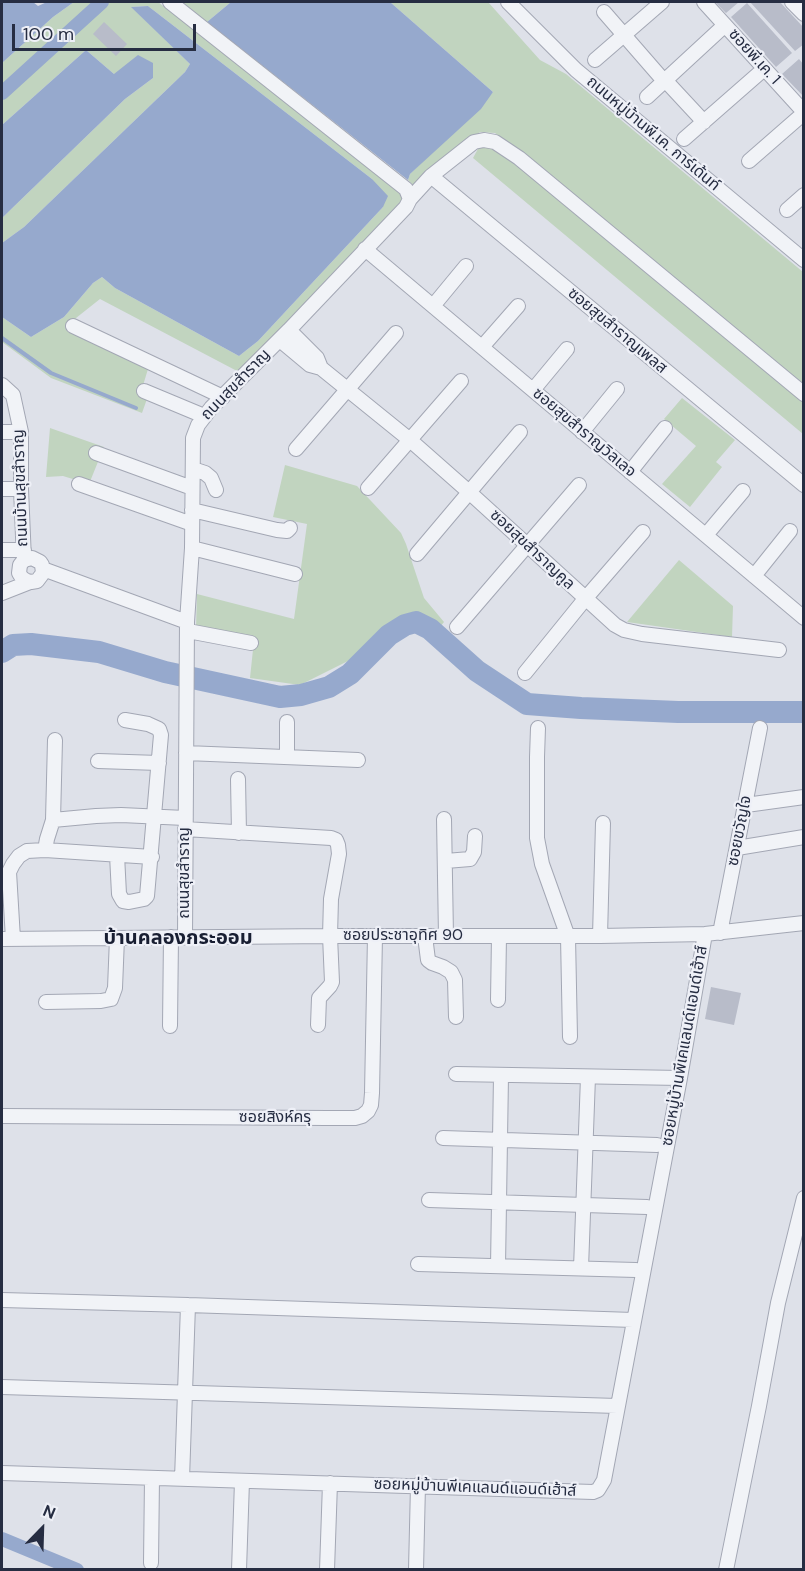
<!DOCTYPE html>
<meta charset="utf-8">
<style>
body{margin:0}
#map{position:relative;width:805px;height:1571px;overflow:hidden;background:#dee1e9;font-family:"DM Sans",sans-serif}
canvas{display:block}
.frame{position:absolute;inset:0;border:3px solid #262d42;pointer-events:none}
.north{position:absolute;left:12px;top:1499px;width:60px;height:60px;-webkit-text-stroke:4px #eef0f7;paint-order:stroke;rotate:23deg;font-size:16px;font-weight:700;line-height:24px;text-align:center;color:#262d42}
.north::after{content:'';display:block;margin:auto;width:21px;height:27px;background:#262d42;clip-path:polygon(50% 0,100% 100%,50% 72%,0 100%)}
.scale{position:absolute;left:12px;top:24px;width:184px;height:27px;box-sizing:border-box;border:3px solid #262d42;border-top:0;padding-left:8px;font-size:18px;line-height:21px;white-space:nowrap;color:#262d42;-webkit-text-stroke:4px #eef0f7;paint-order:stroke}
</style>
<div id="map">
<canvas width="805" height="1571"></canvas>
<div class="frame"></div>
<div class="north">N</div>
<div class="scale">100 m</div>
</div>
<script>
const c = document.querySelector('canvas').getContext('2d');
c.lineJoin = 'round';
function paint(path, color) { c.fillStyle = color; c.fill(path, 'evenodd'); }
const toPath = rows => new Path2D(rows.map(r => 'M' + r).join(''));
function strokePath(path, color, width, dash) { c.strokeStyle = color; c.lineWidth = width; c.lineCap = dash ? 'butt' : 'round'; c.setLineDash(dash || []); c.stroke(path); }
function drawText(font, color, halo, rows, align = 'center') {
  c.font = font + ' "DM Sans","Noto Sans Thai",sans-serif'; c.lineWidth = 4.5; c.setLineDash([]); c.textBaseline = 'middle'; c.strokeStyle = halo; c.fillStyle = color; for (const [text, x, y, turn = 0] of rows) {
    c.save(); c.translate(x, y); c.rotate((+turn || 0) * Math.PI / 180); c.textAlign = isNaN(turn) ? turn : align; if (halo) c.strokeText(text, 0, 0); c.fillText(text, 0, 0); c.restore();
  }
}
const green = toPath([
 [74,2,158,2,397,186,402,199,398,208,243,370,237,371,100,299,76,318,68,331,148,369,141,392,148,396,142,413,51,378,2,342,2,317,31,337,64,317,93,283,102,277,115,288,239,356,258,341,383,207,372,179,148,6,132,7,190,64,185,72,24,227,2,243,2,218,125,99,153,78,114,74,86,50,2,125,2,63,53,17],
 [181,2,231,2,207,22],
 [390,2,488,2,540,60,566,74,803,272,803,388,559,184,495,133,480,132,415,187,408,180,410,174,493,92],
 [487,145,499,149,803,399,803,434,473,158,479,147],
 [682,398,735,440,716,462,722,467,690,507,662,484,696,446,664,419],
 [50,428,104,447,89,484,63,476,46,477],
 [285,465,357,486,401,533,406,544,424,598,444,622,440,627,422,618,411,615,399,618,375,634,354,658,300,685,250,678,254,640,196,628,197,594,294,619,307,524,273,517],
 [679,560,733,606,732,637,627,622]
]);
const water = toPath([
 [2,2,33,2,38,6,47,2,74,2,53,17,2,63],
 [231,2,390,2,493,92,481,109,410,174,408,180,207,22],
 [148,6,372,179,388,196,383,207,258,341,239,356,115,288,102,277,93,283,64,317,31,337,2,317,2,243,24,227,185,72,190,64,131,7],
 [86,50,114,74,138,55,153,63,153,78,125,99,2,218,2,125]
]);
const stream = toPath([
 [2,338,51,373,136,408]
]);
const canal = toPath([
 [2,93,102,2],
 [2,1539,77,1570]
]);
const river = toPath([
 [2,652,13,645,31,644,99,652,165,672,280,697,301,695,329,687,350,674,389,635,405,625,416,622,430,629,477,671,527,704,581,708,678,712,804,712]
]);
const building = toPath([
 [715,2,739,2,726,13],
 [750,2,780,2,804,28,804,44,795,51],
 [747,3,792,53,776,67,731,17],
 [104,22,127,44,116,56,93,34],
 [799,59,804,65,804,97,782,74],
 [711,987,741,993,734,1025,705,1019]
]);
const minor = toPath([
 [170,2,406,189,410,199,406,207,289,330,211,408,198,425,193,438,192,548,187,622,185,937],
 [508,2,576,70,804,260],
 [704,2,804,112],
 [792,2,804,14],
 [604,12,664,81],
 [595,60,662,2],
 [665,80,704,122],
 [647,97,725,25],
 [684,139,764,69],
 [749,161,804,113],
 [431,176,804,485],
 [410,199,431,176,474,142,484,140,495,142,519,158,804,394],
 [787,210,804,195],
 [365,249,804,618],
 [433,306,466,266],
 [73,326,223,397],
 [280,340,310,365,321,368,317,358,289,330],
 [482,347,518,306],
 [321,368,410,440,469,492,615,625,624,630,642,634,779,650],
 [2,385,13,395,21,432,21,489,24,560,20,565,19,573,22,578,27,581,31,582,37,581,43,573,42,565,40,562,32,558,24,560],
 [533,390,567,349],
 [144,391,204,416],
 [2,432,21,432],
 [582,432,617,389],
 [296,449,396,333],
 [96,453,192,488],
 [193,469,205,473,211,478,216,490],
 [630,472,665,428],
 [79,484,192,524],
 [368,488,461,381],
 [2,489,21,489],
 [192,510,277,530,287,531,290,528],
 [706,535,743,491],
 [192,548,295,574],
 [2,550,24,550],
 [417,554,520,432],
 [43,569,187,622],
 [754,576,790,531],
 [2,593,30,582],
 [457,627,579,485],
 [188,631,251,643],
 [525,673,585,599,643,532],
 [287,722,287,757],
 [538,728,537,757,537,838,542,864,568,937,570,1037],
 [186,753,358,760],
 [98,761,159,763],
 [238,779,239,833],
 [746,805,804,797],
 [444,819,446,936],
 [53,820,55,740],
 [185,829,331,838,336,840,338,845,339,854,331,899,330,936,332,982,330,986,319,998,318,1025],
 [737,848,804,837],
 [45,850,152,857],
 [117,855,119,894,123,901,129,902,144,899,147,896,161,735,159,729,148,724,125,720],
 [446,861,470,859,474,852,475,836],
 [720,933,760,728],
 [425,936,428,960,432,963,443,967,451,972,455,980,456,1017],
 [600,936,603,823],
 [2,939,330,936,600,936,705,934,804,923],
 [13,939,9,872,13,864,19,856,27,851,45,850,47,839,53,820,96,816,121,815,185,818],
 [498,1000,499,936],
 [46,1002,101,1001,111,999,115,988,117,938],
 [170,1026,171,937],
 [456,1074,680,1078],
 [3,1116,327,1118,355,1118,362,1116,368,1111,371,1105,372,1093,375,936],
 [443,1138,657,1145],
 [429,1200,647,1207],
 [418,1264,636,1270],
 [498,1266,501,1076],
 [581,1268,588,1077],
 [2,1300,188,1305,633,1320],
 [2,1387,617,1406],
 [2,1473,593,1492,598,1490,604,1480,680,1078,705,934],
 [182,1479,188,1305],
 [151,1563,152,1478],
 [239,1570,242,1481],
 [327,1570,330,1483],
 [416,1570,418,1485],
 [726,1570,759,1406,778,1303,804,1198]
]);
const streetNames = [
 ["ซอยพี.เค. 1",754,57,48],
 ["ถนนหมู่บ้านพี.เค. การ์เด้นท์",653,134,40],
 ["ซอยสุขสำราญเพลส",617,331,40],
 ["ถนนสุขสำราญ",236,385,-46],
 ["ซอยสุขสำราญวิลเลจ",584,433,40],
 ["ถนนบ้านสุขสำราญ",21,488,-92],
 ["ซอยสุขสำราญคูล",532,550,43],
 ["ซอยขวัญใจ",740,831,-79],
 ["ถนนสุขสำราญ",185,873,-90],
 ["ซอยประชาอุทิศ 90",403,936],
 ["ซอยหมู่บ้านพีเคแลนด์แอนด์เฮ้าส์",685,1046,-80],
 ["ซอยสิงห์ครุ",275,1118],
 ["ซอยหมู่บ้านพีเคแลนด์แอนด์เฮ้าส์",475,1488,2]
];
const quarterNames = [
 ["บ้านคลองกระออม",178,939]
];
paint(green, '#c1d4bf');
paint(water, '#96a9cd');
strokePath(stream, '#96a9cd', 4);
strokePath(canal, '#96a9cd', 14);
strokePath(river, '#96a9cd', 22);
paint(building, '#b8bcc9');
strokePath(minor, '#a3a7b4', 16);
strokePath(minor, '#f1f3f7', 14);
drawText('16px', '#262d42', '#eef0f7', streetNames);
drawText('bold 20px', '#181e32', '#eef0f7', quarterNames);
</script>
